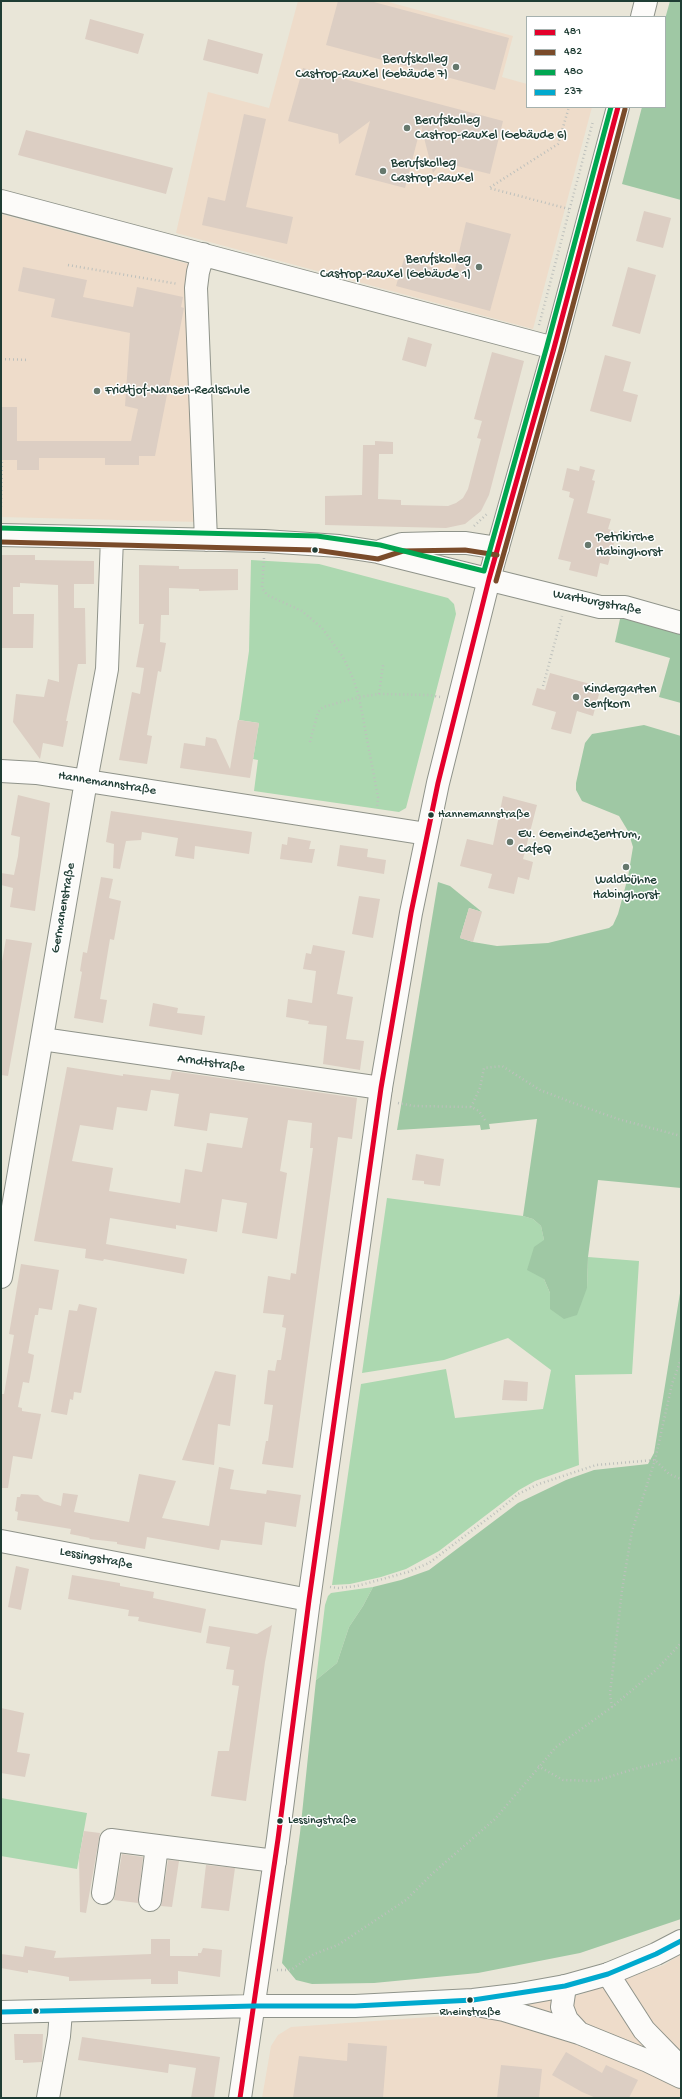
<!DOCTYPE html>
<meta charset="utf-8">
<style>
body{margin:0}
#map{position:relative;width:682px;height:2099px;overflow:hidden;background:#e9e6d8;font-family:"Gochi Hand",sans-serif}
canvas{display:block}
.frame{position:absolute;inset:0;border:2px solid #1f3d34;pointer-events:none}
.legend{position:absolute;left:526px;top:16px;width:140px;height:92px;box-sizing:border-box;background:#fff;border:1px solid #a5b1ae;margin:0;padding:5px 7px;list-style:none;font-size:12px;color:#1f3d34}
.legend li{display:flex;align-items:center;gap:8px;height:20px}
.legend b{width:20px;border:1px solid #a5b1ae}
</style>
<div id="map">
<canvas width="682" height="2099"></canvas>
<div class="frame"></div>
<ul class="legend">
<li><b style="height:5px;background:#e4002b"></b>481</li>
<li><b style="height:5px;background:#7a4b2a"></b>482</li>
<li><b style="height:5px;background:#00a651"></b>480</li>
<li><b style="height:5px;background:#00a9ce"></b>237</li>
</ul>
</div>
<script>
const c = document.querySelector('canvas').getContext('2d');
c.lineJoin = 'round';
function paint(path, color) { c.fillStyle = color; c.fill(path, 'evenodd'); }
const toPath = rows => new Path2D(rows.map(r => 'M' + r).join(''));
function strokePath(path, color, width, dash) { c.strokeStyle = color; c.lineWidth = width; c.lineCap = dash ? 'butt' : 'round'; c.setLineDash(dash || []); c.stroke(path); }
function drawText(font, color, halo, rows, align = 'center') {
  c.font = font + ' "Gochi Hand",sans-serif'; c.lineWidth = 3; c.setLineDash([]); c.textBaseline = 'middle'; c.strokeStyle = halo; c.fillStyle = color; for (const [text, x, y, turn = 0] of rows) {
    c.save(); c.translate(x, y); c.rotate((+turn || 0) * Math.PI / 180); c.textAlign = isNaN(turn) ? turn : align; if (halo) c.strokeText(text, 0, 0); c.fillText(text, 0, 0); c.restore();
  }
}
const built = toPath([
 [298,1,385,1,513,36,502,77,527,84,527,107,592,107,533,329,176,233,208,92,269,108],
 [1,214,189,264,199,522,1,517],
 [681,1954,681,2098,262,2098,271,2046,278,2035,291,2027,458,2015,579,1995,664,1965]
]);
const green = toPath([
 [251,560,319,564,448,598,454,604,456,614,406,808,399,812,254,791,258,760,253,759,259,723,239,720,249,651],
 [387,1198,523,1216,533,1219,541,1226,544,1240,544,1279,550,1293,550,1309,587,1288,588,1257,639,1261,632,1374,575,1375,579,1465,535,1481,519,1490,439,1551,406,1569,381,1577,350,1584,332,1585,361,1384,446,1369,455,1418,543,1409,551,1370,508,1338,444,1360,362,1373],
 [373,1587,363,1606,349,1627,337,1663,316,1680,325,1605,328,1596,331,1593],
 [1,1798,87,1813,77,1869,1,1856]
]);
const forest = toPath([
 [670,1,681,1,681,200,622,184,642,107,665,107,665,19],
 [622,610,681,626,681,703,659,697,670,658,615,642],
 [644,725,681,736,681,1188,598,1180,588,1257,587,1288,577,1315,564,1319,550,1309,550,1293,544,1279,527,1270,534,1247,544,1240,541,1226,533,1219,523,1216,537,1119,489,1124,490,1129,481,1130,480,1125,397,1130,438,882,450,886,482,912,469,908,460,938,473,942,497,946,548,943,609,928,613,925,618,914,628,877,633,847,628,831,619,816,582,801,576,790,576,783,585,743,592,734],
 [681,1287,681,1919,580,1953,478,1973,374,1983,312,1984,296,1980,282,1963,300,1833,316,1680,337,1663,349,1627,363,1606,373,1587,401,1580,429,1570,518,1503,566,1480,594,1470,648,1464,654,1453]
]);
const building = toPath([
 [338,1,370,1,509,38,495,90,326,45],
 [90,19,144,34,138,54,85,39],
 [208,39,263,54,258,74,203,60],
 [303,68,503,121,490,174,441,162,433,173,421,126,405,188,355,175,370,121,339,144,338,134,288,121],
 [244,114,266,119,246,207,293,217,287,244,202,225,208,197,225,201],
 [26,130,173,168,166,194,18,155],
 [644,211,671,218,663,248,636,241],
 [466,222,511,234,490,311,396,286,404,259,454,274],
 [23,267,87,280,83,297,133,307,137,287,183,297,181,307,184,308,155,456,139,456,139,465,105,465,105,458,39,458,39,470,17,470,17,460,1,460,1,407,17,407,17,441,131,441,138,409,125,406,130,333,51,317,55,299,18,291],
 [628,267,656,275,640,334,612,326],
 [408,337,432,344,426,367,402,360],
 [492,352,524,361,489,495,481,511,465,524,446,528,325,525,325,496,362,495,363,445,375,445,375,441,393,442,393,454,379,454,378,499,401,500,401,505,448,506,456,503,463,498,468,489,481,439,477,438,482,421,474,419],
 [605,355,631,362,623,391,638,395,631,422,590,411],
 [580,466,595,470,592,480,595,481,587,513,611,519,608,529,617,532,608,565,600,563,597,577,569,570,571,562,558,559,574,499,569,497,570,492,562,490,567,468,579,471],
 [1,555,35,555,35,560,94,561,94,584,74,584,74,608,85,608,86,664,78,664,66,721,68,721,63,747,43,743,40,759,13,722,16,694,44,697,48,679,59,682,58,585,20,583,20,587,13,587,13,614,34,614,33,648,1,648],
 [139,565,179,566,179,569,238,569,238,590,199,591,199,589,169,588,169,615,161,615,160,642,166,643,161,672,158,671,147,735,152,736,147,764,119,760,132,692,140,694,144,668,136,667,144,624,139,624],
 [550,673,601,687,593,716,577,711,571,734,551,729,556,712,532,705,537,688,545,690],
 [238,720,259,723,250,778,180,768,184,743,205,746,206,737,216,739,230,769],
 [18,795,50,803,35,911,10,907,13,888,1,885,1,873,14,875,18,856,20,837,11,835],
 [503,796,537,805,523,859,533,862,529,880,518,877,514,894,488,888,492,874,460,866,467,839,493,845],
 [111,811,252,832,249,854,195,846,194,859,175,856,178,838,142,832,141,840,126,841,120,869,113,868,114,844,106,842],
 [288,837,311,841,309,849,315,849,312,863,280,859,282,844,287,845],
 [340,845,368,849,367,857,386,860,384,874,337,866],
 [101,877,113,879,109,898,121,901,114,940,110,939,100,999,107,1000,103,1023,74,1018,82,972,80,971,83,952,87,953],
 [359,896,380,899,373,938,352,934],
 [469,908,482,912,473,942,460,938],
 [6,939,32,943,8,1076,1,1075,1,967],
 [313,945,345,951,337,994,353,997,346,1039,364,1041,360,1070,323,1064,327,1026,308,1024,309,1021,286,1017,288,999,312,1003,316,971,303,969,306,953,311,954],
 [153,1003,178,1008,177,1013,205,1016,202,1035,149,1026],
 [67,1067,123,1076,123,1074,170,1080,172,1071,357,1098,352,1139,338,1137,293,1468,262,1464,266,1441,268,1441,273,1405,264,1404,268,1370,275,1371,277,1360,281,1360,286,1328,282,1327,284,1315,263,1313,268,1276,290,1280,291,1273,296,1274,313,1148,310,1148,312,1123,288,1120,280,1171,287,1173,277,1239,242,1233,247,1203,222,1199,217,1232,176,1225,176,1229,110,1218,106,1244,187,1259,184,1274,104,1259,103,1261,85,1258,86,1249,34,1241],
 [151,1090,179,1094,174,1126,207,1131,210,1113,248,1118,242,1148,207,1143,202,1172,185,1169,180,1203,109,1191,113,1168,72,1161,80,1125,113,1130,117,1107,147,1111],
 [416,1154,444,1159,440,1186,424,1184,424,1181,412,1180],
 [21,1264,59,1270,52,1310,39,1308,38,1315,35,1315,28,1353,34,1355,32,1367,29,1383,23,1382,18,1407,22,1408,22,1411,41,1414,32,1459,13,1456,8,1488,1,1488,1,1394,4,1394,14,1335,9,1334],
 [79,1304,97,1308,81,1393,74,1392,73,1400,70,1399,67,1415,51,1412,69,1310,77,1311],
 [215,1371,236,1375,230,1426,218,1424,214,1465,182,1460],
 [504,1380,528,1382,527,1401,502,1400],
 [219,1467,234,1470,230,1489,266,1494,267,1490,301,1495,296,1527,265,1522,262,1545,221,1540,219,1550,147,1537,145,1549,117,1544,117,1542,89,1539,90,1538,70,1534,71,1529,17,1520,18,1512,15,1511,17,1497,20,1497,21,1494,38,1495,44,1501,61,1506,63,1493,78,1495,74,1512,129,1522,139,1474,176,1481,162,1518,209,1526],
 [16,1566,29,1569,21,1610,8,1607],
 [72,1575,120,1583,120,1586,154,1592,153,1598,206,1609,201,1633,138,1621,139,1617,128,1616,129,1610,68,1599],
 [272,1625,265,1662,246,1801,211,1796,218,1751,229,1751,239,1686,232,1685,234,1670,226,1669,230,1647,206,1643,209,1626,257,1634],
 [1,1708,24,1713,17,1752,30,1754,25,1777,1,1773],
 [84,1831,100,1833,86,1913,80,1912,79,1858],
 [122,1854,143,1857,138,1903,114,1900],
 [168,1860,179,1861,172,1907,161,1906],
 [206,1865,235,1868,229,1911,201,1908],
 [151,1939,170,1939,170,1956,198,1956,198,1953,201,1953,203,1948,222,1950,220,1977,178,1971,178,1984,151,1984,151,1979,69,1981,69,1977,28,1970,28,1973,1,1968,1,1954,23,1957,25,1946,56,1951,54,1958,151,1954],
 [14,2034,43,2034,42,2062,23,2063,23,2060,15,2060],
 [82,2037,220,2057,214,2098,191,2098,196,2068,169,2064,168,2073,78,2060],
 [348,2043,387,2046,383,2098,293,2098,299,2056,347,2061],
 [566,2052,602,2073,606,2065,638,2080,629,2098,596,2098,582,2092,552,2075],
 [501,2065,542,2069,539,2098,497,2098]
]);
const path = toPath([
 [569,209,489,188,558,144,569,107],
 [68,265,178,284],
 [539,325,593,121],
 [1,359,29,360],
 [1,507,2,460],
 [474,526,487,514],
 [264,558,262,588,267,595,302,611,322,628,343,657,353,678,359,697,378,797,377,808],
 [543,686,562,616],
 [379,694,383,665],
 [310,742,318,712,323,707,359,697,379,694,429,695,440,697],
 [398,1103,414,1106,471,1107,479,1111,485,1120],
 [471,1107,480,1088,484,1068,502,1066,540,1090,576,1104,618,1119,681,1136],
 [330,1587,338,1588,357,1586,408,1572,429,1563,503,1507,518,1494,539,1484,596,1465,655,1460,669,1474,681,1479],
 [612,1707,610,1694,622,1590,632,1531,655,1460,672,1384,681,1359],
 [538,1766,563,1780,596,1781,634,1769,681,1758],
 [277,1970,291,1970,314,1954,338,1945,406,1900,433,1873,495,1819,556,1747,612,1707,656,1670,681,1643]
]);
const minor = toPath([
 [1,201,554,348],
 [203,254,198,272,196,288,206,540],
 [1,535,264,541,339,546,378,552,600,607,625,607,681,623],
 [383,550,402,544,441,543,466,543,498,548],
 [1,771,36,773,427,834],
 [42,1039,381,1088],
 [1,1277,86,781,107,669,112,538],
 [1,1541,309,1600],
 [103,1893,111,1840,275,1861],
 [150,1900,157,1846],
 [608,1974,644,2030,681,2068],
 [565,1986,562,2007,567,2020,579,2033],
 [465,2003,504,2010,579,2033,648,2061,681,2077],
 [48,2098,59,2036,61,2012]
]);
const major = toPath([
 [642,17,646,1],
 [1,2012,254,2006,355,2006,473,2000,515,1995,565,1986,608,1974,656,1954,681,1941],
 [240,2098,278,1839,309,1600,381,1088,411,913,438,783,489,579,554,348,618,107]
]);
const bus1 = toPath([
 [240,2098,278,1839,309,1600,381,1088,411,913,438,783,489,579,554,348,618,107]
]);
const bus2 = toPath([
 [1,542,315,550,378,559,403,551,465,550,497,555],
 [496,581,561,350,625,109]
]);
const bus3 = toPath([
 [1,528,317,536,380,545,484,571,547,346,611,107]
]);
const bus4 = toPath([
 [1,2012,254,2006,355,2006,473,2000,565,1986,608,1974,656,1954,681,1941]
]);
const markers = [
 [456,67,4,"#66786d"],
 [407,128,4,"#66786d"],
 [383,171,4,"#66786d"],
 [479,267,4,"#66786d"],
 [97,391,4,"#66786d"],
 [588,545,4,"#66786d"],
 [315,550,3.5,"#1f3d34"],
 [576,697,4,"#66786d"],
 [431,815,3.5,"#1f3d34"],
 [510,842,4,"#66786d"],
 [626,867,4,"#66786d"],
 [280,1821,3.5,"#1f3d34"],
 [470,2000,3.5,"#1f3d34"],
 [36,2011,3.5,"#1f3d34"]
];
const busNames = [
 ["Hannemannstraße",438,815],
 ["Lessingstraße",288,1821],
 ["Rheinstraße",470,2013,"center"]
];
const poiNames = [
 ["Berufskolleg",448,60,"right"],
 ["Castrop-Rauxel (Gebäude 7)",448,75,"right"],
 ["Berufskolleg",415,121],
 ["Castrop-Rauxel (Gebäude 6)",415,136],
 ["Berufskolleg",391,164],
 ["Castrop-Rauxel",391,179],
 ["Berufskolleg",471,260,"right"],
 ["Castrop-Rauxel (Gebäude 1)",471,275,"right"],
 ["Fridtjof-Nansen-Realschule",105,391],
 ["Petrikirche",596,538],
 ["Habinghorst",596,553],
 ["Kindergarten",584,690],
 ["Senfkorn",584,705],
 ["Ev. Gemeindezentrum,",518,835],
 ["CafeQ",518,850],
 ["Waldbühne",626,881,"center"],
 ["Habinghorst",626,896,"center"]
];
const streetNames = [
 ["Wartburgstraße",597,603,11],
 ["Hannemannstraße",107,784,9],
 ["Germanenstraße",64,908,-80],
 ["Arndtstraße",211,1064,8],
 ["Lessingstraße",96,1559,11]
];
paint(built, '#eedcca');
paint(green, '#acd8b0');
paint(forest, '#9fc8a4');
paint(building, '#dccec3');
strokePath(minor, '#8f938a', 24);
strokePath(major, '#8f938a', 24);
strokePath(path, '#bdc0bc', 2.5, [1, 3]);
strokePath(minor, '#fcfbf9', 22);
strokePath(major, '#fcfbf9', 22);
strokePath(bus1, '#e4002b', 5);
strokePath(bus2, '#7a4b2a', 5);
strokePath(bus3, '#00a651', 5);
strokePath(bus4, '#00a9ce', 5);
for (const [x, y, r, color] of markers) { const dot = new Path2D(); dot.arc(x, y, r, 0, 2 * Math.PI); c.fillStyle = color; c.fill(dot); strokePath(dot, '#fff', 1.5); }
drawText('12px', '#1f3d34', '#fff', busNames, 'left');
drawText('13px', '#1f3d34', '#fff', poiNames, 'left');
drawText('13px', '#1f3d34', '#fff', streetNames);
</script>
